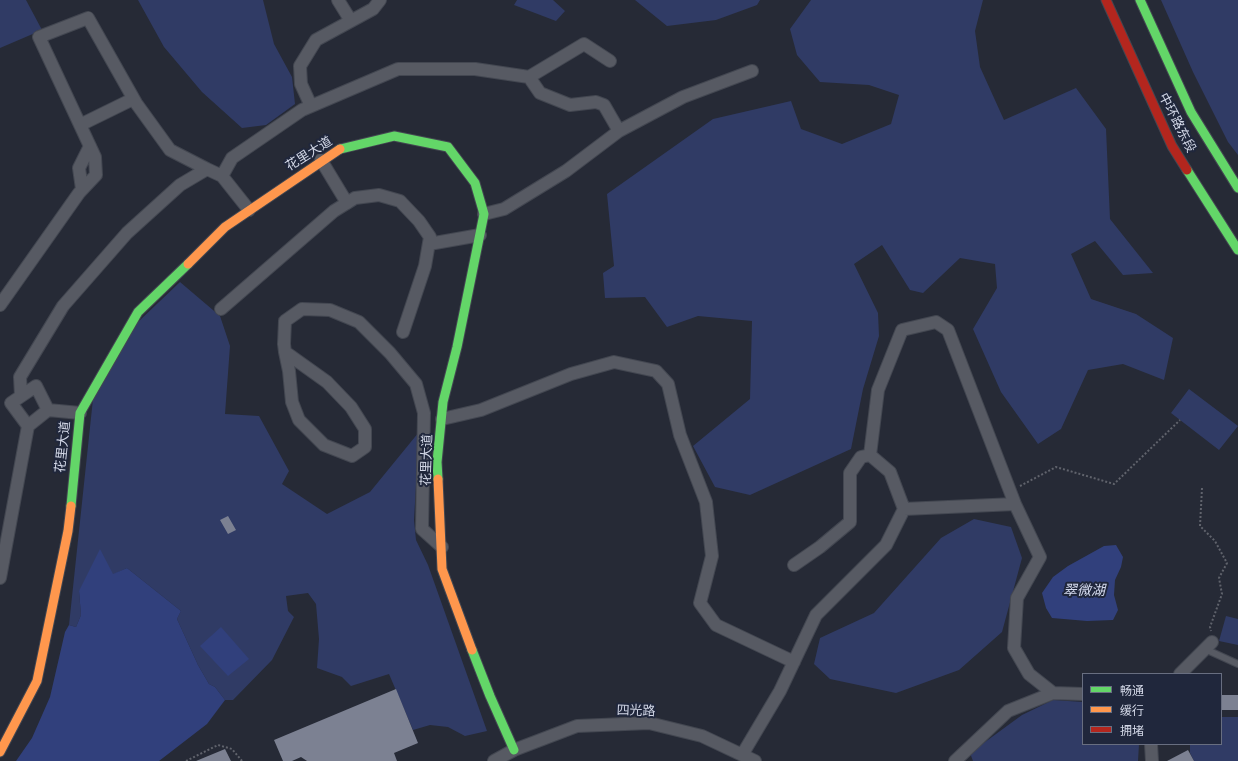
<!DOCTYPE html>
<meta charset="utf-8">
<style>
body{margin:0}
#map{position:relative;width:1238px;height:761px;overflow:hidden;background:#262a36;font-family:Cabin,"Noto Sans SC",sans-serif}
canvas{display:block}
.legend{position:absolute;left:1082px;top:673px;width:140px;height:72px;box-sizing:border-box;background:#20273c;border:1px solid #686e80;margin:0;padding:5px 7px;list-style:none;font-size:12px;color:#d3d8e7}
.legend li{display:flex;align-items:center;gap:8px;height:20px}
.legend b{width:20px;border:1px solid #686e80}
</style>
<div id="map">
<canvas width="1238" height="761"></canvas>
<ul class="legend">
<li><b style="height:5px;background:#63d668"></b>畅通</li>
<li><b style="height:5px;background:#ff974d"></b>缓行</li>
<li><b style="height:5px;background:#b3261e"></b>拥堵</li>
</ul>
</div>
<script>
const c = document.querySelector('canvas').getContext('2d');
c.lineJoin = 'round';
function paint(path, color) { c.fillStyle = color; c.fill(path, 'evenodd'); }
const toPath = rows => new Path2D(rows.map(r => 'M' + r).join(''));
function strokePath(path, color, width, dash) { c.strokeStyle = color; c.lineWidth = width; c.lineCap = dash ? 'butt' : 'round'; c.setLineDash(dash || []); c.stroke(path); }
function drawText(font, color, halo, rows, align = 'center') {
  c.font = font + ' Cabin,"Noto Sans SC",sans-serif'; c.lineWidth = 4; c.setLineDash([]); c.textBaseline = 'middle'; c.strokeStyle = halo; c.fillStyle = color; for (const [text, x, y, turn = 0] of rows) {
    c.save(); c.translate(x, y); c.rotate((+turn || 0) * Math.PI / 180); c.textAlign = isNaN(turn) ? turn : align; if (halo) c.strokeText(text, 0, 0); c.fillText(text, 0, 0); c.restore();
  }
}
const green = toPath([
 [0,0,26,0,42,30,0,48],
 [138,0,263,0,274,44,292,77,295,104,266,125,242,128,202,92,164,47],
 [517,0,553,0,565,11,556,21,514,5],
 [635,0,760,0,757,5,716,20,667,26],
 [811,0,983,0,975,31,980,67,1004,120,1076,88,1106,129,1110,219,1153,273,1123,275,1095,241,1071,254,1091,299,1136,314,1173,338,1164,380,1123,364,1088,370,1061,429,1038,444,1001,392,973,329,997,288,995,264,960,258,923,293,910,290,882,245,854,264,878,313,879,336,863,389,851,449,750,495,715,487,693,446,750,399,752,321,698,316,667,327,645,297,605,298,603,273,614,266,607,194,713,119,791,101,801,129,842,144,891,124,899,95,869,85,820,82,797,55,790,29],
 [1161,0,1238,0,1238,155,1228,142,1193,72],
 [180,282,220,316,230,346,225,414,259,416,289,471,282,484,327,514,370,492,419,432,414,520,416,540,428,565,487,731,465,736,448,727,430,725,413,730,389,674,351,686,342,677,317,668,319,639,316,604,308,593,286,596,288,611,294,617,272,660,233,700,225,700,215,687,209,684,198,665,177,619,181,611,127,568,79,591,81,615,76,627,69,625,93,399,138,322],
 [1189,389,1238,426,1219,450,1171,413],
 [974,519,1011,527,1022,558,1002,632,959,670,896,693,830,679,814,664,820,638,874,613,941,538],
 [1226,616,1238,619,1238,645,1219,641],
 [1053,700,1083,702,1083,744,1139,744,1138,761,973,761,970,753,1022,715],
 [1221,717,1238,717,1238,761,1194,761,1190,753,1190,744,1221,744]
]);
const water = toPath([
 [1116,545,1123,557,1121,567,1115,580,1114,595,1118,610,1113,620,1087,621,1052,618,1046,608,1042,593,1053,577,1068,566,1104,546],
 [100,549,113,574,127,568,181,611,177,619,198,665,209,684,215,687,225,700,207,724,159,761,16,761,32,738,50,697,65,632,69,625,76,627,81,615,79,591],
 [221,627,249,659,228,676,200,646]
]);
const building = toPath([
 [228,516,236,530,228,534,220,520],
 [396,689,418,743,394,753,397,761,307,761,301,757,292,761,283,761,274,740],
 [1221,695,1238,695,1238,710,1221,710],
 [225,749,231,761,196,761],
 [1188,750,1194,761,1167,761]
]);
const path = toPath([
 [1020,486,1056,467,1114,484,1180,420],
 [1202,488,1200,526,1215,541,1227,563,1219,578,1222,594,1210,627,1211,631],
 [186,761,218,745,232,749,242,761]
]);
const lane = toPath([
 [1205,649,1238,664]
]);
const street = toPath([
 [338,0,351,21],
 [529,77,584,44,610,61],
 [311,106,301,84,300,66,316,40,373,9,380,0],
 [80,125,133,99],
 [321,160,347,203],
 [222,176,232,158,302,110,398,69,475,69,529,77,540,93,570,105,596,102,604,105,619,131],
 [82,189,79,168,90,146],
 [484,214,504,209,566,171,619,131,683,97,752,71],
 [429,244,480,235],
 [0,305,79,193,96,175,95,157,39,37,88,18,136,103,170,150,207,169],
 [221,309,334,211,355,198,379,195,400,201,419,221,430,237,425,266,403,332],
 [285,352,327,382,351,407,365,429,365,447,352,456,324,445,299,420,292,402,289,371,285,352,284,344,285,321,302,309,330,310,359,322,390,353,416,384,424,413,422,529,442,547],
 [21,396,20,377,63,306,127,233,180,185,207,169,222,176,249,210],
 [48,410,80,413],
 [442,419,481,410,571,374,614,362,656,371,668,384,680,435,706,502,712,556,700,603,716,625,794,662],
 [870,455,878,390,902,330,936,322,948,330,1015,504,1040,557,1017,598,1014,648,1029,674,1053,693],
 [794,565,820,547,850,522,850,473,861,457,870,455,890,472,904,509],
 [0,578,28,426,48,410,36,386,11,403,28,426],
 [1180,674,1212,642],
 [1151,744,1152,761],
 [742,755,780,691,816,615,886,545,904,509,1015,504],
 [494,761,514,750,577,726,649,723,702,736,755,761],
 [955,761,1008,711,1053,693,1083,694]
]);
const fast = toPath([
 [1140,0,1191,112,1238,188],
 [340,149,394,136,448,147,475,183,484,214,457,347,443,402,437,462,438,479],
 [1187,170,1238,250],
 [71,506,80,413,138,312,188,264],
 [472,650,490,696,514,750]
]);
const slow = toPath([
 [188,264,225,227,340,149],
 [438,479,442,569,472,650],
 [0,752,37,681,68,531,71,506]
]);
const jam = toPath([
 [1106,0,1172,146,1187,170]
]);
const streetNames = [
 ["中环路东段",1177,123,63],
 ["花里大道",309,154,-32],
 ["花里大道",63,447,-84],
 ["花里大道",427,460,-88],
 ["四光路",636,711,2]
];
const waterNames = [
 ["翠微湖",1084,591]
];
paint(green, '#303b65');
paint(water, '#31407c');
paint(building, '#7c8192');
strokePath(lane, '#434751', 8);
strokePath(street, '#434751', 14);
strokePath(fast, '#434751', 11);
strokePath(slow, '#434751', 11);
strokePath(jam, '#434751', 11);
strokePath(path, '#60636c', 2, [2, 2]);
strokePath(lane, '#575a63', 6);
strokePath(street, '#575a63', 12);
strokePath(fast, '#63d668', 9);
strokePath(slow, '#ff974d', 9);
strokePath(jam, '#b3261e', 9);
drawText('13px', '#d3d8e7', '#20273c', streetNames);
drawText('italic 14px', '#d5dbef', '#20273c', waterNames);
</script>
